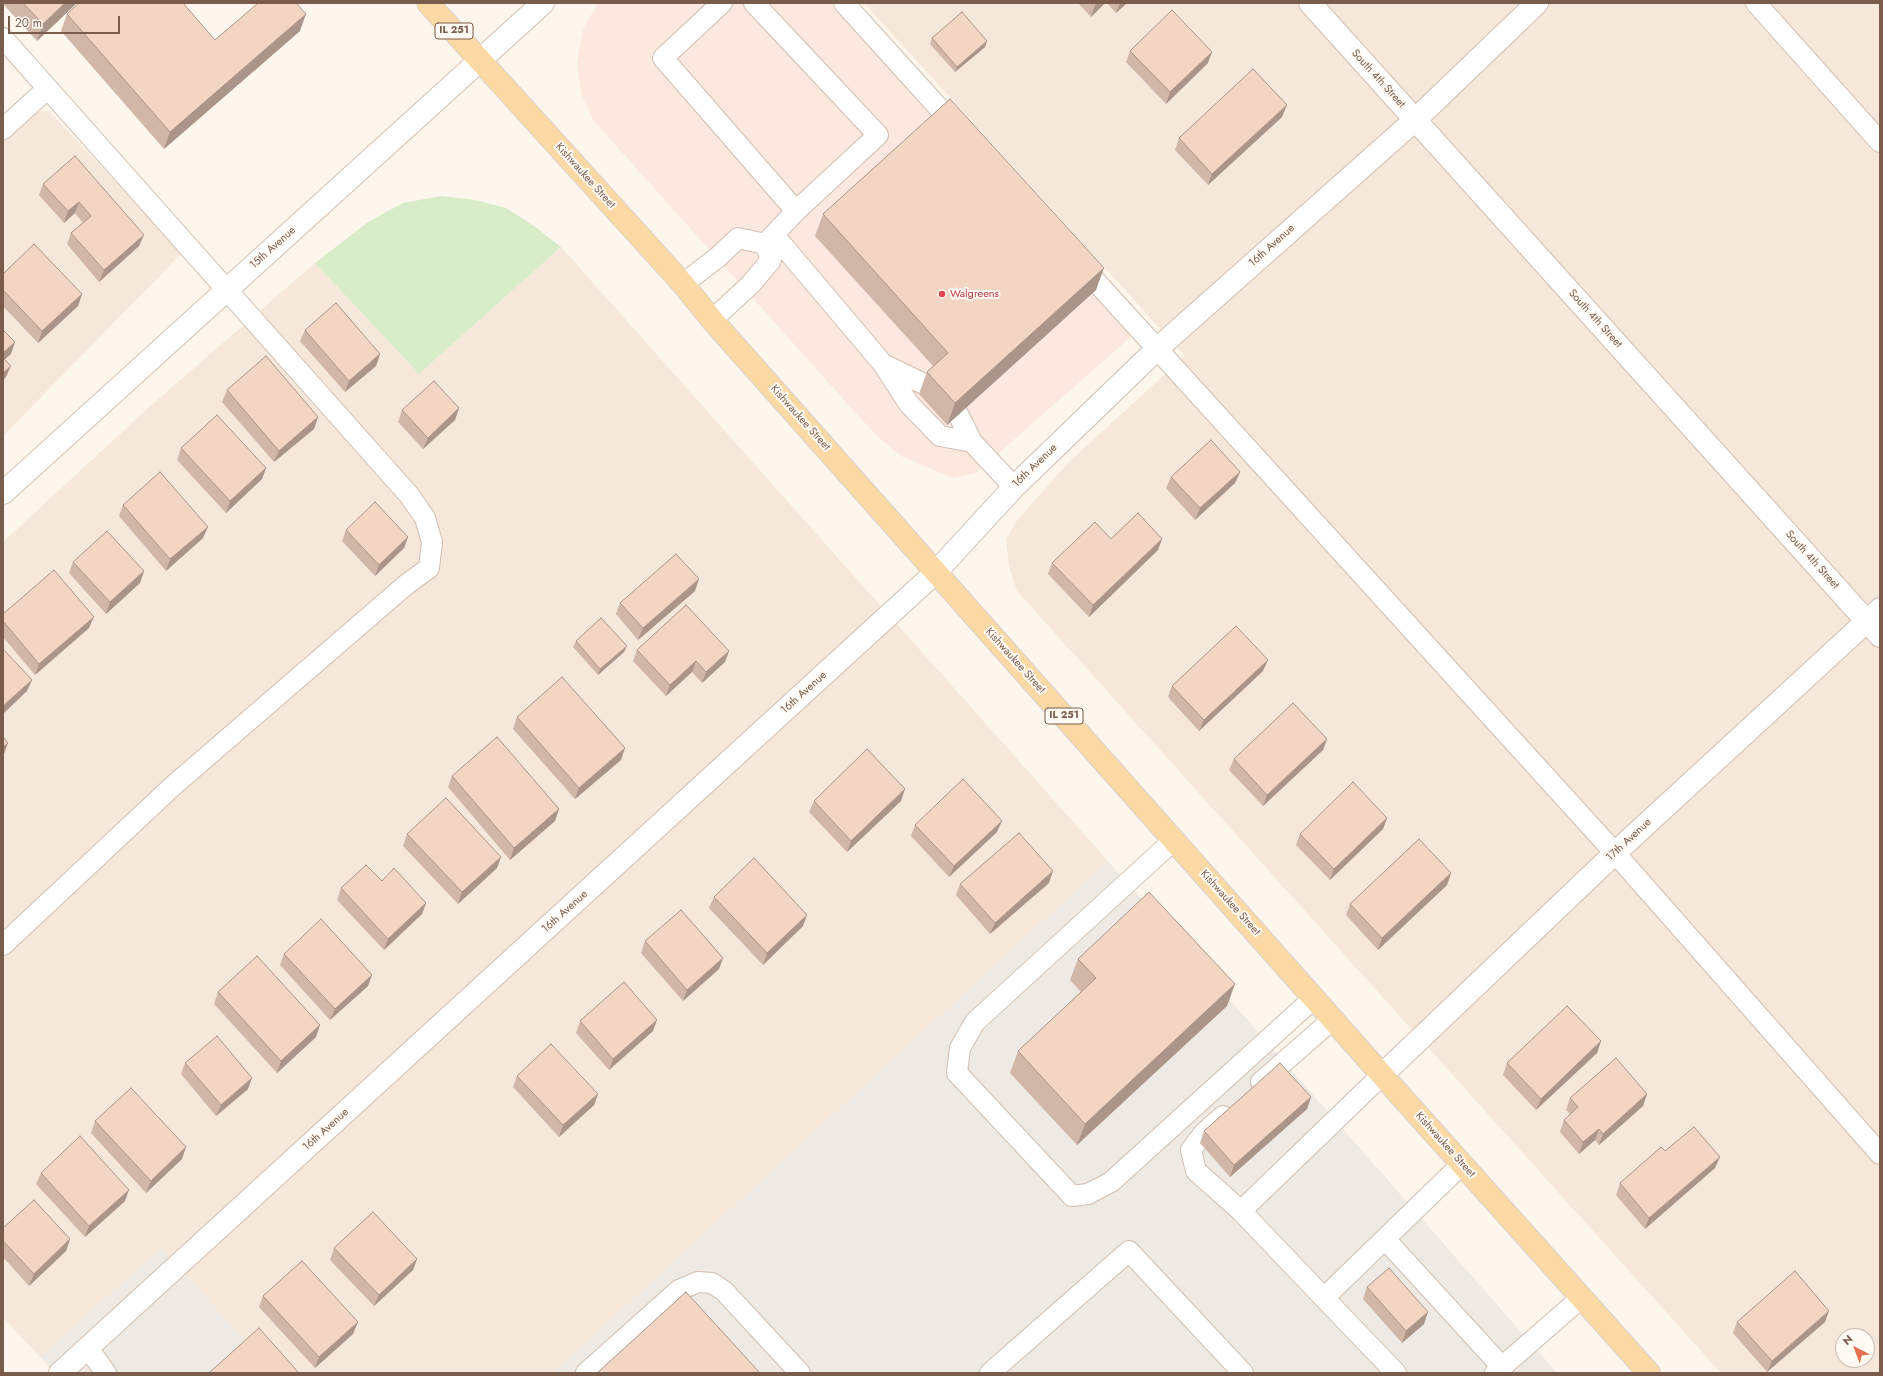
<!DOCTYPE html>
<style>
body{margin:0}
#map{position:relative;width:1883px;height:1376px;overflow:hidden;background:#fdf6ec;font-family:Jost,sans-serif}
canvas{display:block}
.frame{position:absolute;inset:0;border:4px solid #7a5c4d;pointer-events:none}
.north{position:absolute;left:1835px;top:1328px;width:40px;height:40px;box-sizing:border-box;background:#fffaf3;border:1px solid #cabbb1;border-radius:50%;rotate:318deg;font-size:11px;font-weight:700;line-height:16px;text-align:center;color:#7a5c4d}
.north::after{content:'';display:block;margin:auto;width:14px;height:18px;background:#e76f51;clip-path:polygon(50% 0,100% 100%,50% 72%,0 100%)}
.scale{position:absolute;left:8px;top:16px;width:112px;height:18px;box-sizing:border-box;border:2px solid #7a5c4d;border-top:0;padding-left:5px;font-size:12px;line-height:14px;white-space:nowrap;color:#7a5c4d;-webkit-text-stroke:3px #fffaf3;paint-order:stroke}
</style>
<div id="map">
<canvas width="1883" height="1376"></canvas>
<div class="frame"></div>
<div class="north">N</div>
<div class="scale">20 m</div>
</div>
<script>
const c = document.querySelector('canvas').getContext('2d');
c.lineJoin = 'round';
function paint(path, color) { c.fillStyle = color; c.fill(path, 'evenodd'); }
const toPath = rows => new Path2D(rows.map(r => 'M' + r).join(''));
function strokePath(path, color, width, dash) { c.strokeStyle = color; c.lineWidth = width; c.lineCap = dash ? 'butt' : 'round'; c.setLineDash(dash || []); c.stroke(path); }
function drawText(font, color, halo, rows, align = 'center') {
  c.font = font + ' Jost,sans-serif'; c.lineWidth = 4; c.setLineDash([]); c.textBaseline = 'middle'; c.strokeStyle = halo; c.fillStyle = color; for (const [text, x, y, turn = 0] of rows) {
    c.save(); c.translate(x, y); c.rotate((+turn || 0) * Math.PI / 180); c.textAlign = isNaN(turn) ? turn : align; if (halo) c.strokeText(text, 0, 0); c.fillText(text, 0, 0); c.restore();
  }
}
const residential = toPath([
 [864,3,1880,3,1880,1373,1721,1373,1017,591,1009,566,1006,539,1018,519,1069,462,1185,356],
 [1843,1336,1867,1336,1867,1360,1843,1360],
 [49,111,182,253,3,436,3,139,32,112],
 [561,247,1108,861,553,1373,275,1373,161,1249,40,1357,3,1317,3,542,147,409,315,263,419,374]
]);
const commercial = toPath([
 [598,3,831,3,1132,336,976,473,952,478,901,456,879,438,853,410,593,120,581,93,577,63,583,29]
]);
const industrial = toPath([
 [1108,861,1557,1373,553,1373],
 [161,1248,192,1282,275,1373,54,1373,40,1357]
]);
const green = toPath([
 [441,196,475,200,506,208,534,226,561,247,419,374,315,263,368,222,403,203]
]);
const service = toPath([
 [722,3,663,58,796,211,765,244],
 [754,3,878,135,796,211],
 [844,3,957,128],
 [1756,3,1880,142],
 [3,38,409,495,425,518,432,542,429,568,407,584,174,785,3,945],
 [3,129,47,89],
 [774,235,883,364,909,404,940,436,972,442],
 [1080,264,1615,853,1880,1154],
 [683,284,718,257,738,238,765,244],
 [712,320,751,284,771,260,765,244],
 [883,364,928,386],
 [958,414,972,442,1014,487],
 [1174,840,975,1022,960,1048,957,1073,1072,1196,1088,1194,1111,1182,1314,998],
 [1261,1082,1333,1019],
 [1223,1116,1203,1134,1191,1150,1196,1171,1241,1211,1324,1298],
 [1241,1211,1382,1075],
 [1385,1239,1502,1367],
 [88,1348,106,1373],
 [586,1373,679,1290,698,1282,712,1283,724,1291,800,1373],
 [990,1373,1129,1251,1243,1373],
 [1396,1373,1324,1298,1462,1164],
 [1495,1373,1581,1298]
]);
const minor = toPath([
 [1310,3,1880,636],
 [1382,1075,1615,853,1880,609],
 [60,1373,936,572,1014,487,1157,349,1415,120,1537,3]
]);
const secondary = toPath([
 [3,493,543,3]
]);
const primary = toPath([
 [428,3,683,284,712,320,1382,1075,1649,1373]
]);
const wall = toPath([
 [3,3,77,3,37,41,3,4],
 [1078,3,1105,3,1091,17],
 [1107,3,1127,3,1116,13],
 [67,14,215,40,300,31,164,149,61,31],
 [932,38,985,47,955,72,930,44],
 [1130,51,1208,63,1166,104,1126,62],
 [1282,117,1208,185,1175,150,1179,138],
 [75,156,139,246,99,282,67,244,71,233,83,223,75,213,64,223,39,195,43,184],
 [823,214,1096,290,947,425,919,394,927,372,933,366,815,236],
 [3,274,82,294,78,306,38,343,3,306],
 [305,330,380,354,376,366,345,392,300,341],
 [227,390,318,417,314,429,274,462,222,402],
 [459,408,455,420,423,449,398,422,402,410],
 [181,448,266,468,262,479,226,513,177,460],
 [1240,472,1235,483,1195,520,1166,488,1171,477],
 [123,505,203,538,166,571,119,516],
 [346,530,408,537,404,548,375,576,342,541],
 [1111,539,1158,550,1089,617,1048,574,1052,563],
 [73,562,144,571,140,583,106,614,69,573],
 [695,591,638,640,616,614,620,603],
 [3,614,89,628,35,675,3,637],
 [576,641,624,652,598,675,573,647],
 [637,650,729,651,725,662,702,683,692,672,666,696,633,661],
 [1263,671,1199,731,1168,697,1172,686],
 [517,717,621,760,575,799,513,729],
 [1327,739,1323,750,1263,806,1229,770,1234,759],
 [452,776,555,821,510,860,448,787],
 [814,801,901,801,847,852,809,812],
 [1387,818,1383,829,1330,880,1296,845,1300,834],
 [915,825,997,832,949,877,911,836],
 [407,834,497,868,458,904,403,846],
 [1451,873,1447,885,1378,950,1346,915,1350,904],
 [382,881,426,903,422,914,384,950,337,900,341,888],
 [1049,883,990,934,956,895,960,884],
 [714,897,803,926,763,965,709,908],
 [645,941,719,969,683,1001,641,953],
 [284,954,368,986,330,1020,280,965],
 [1078,959,1227,1006,1077,1145,1010,1073,1018,1051,1081,992,1070,980],
 [218,992,316,1037,277,1073,214,1004],
 [580,1021,653,1031,609,1070,576,1033],
 [1601,1041,1597,1053,1536,1110,1503,1075,1507,1063],
 [185,1063,248,1089,216,1116,181,1074],
 [517,1076,598,1094,594,1105,559,1137,513,1087],
 [1647,1094,1643,1106,1599,1145,1595,1140,1579,1154,1560,1132,1564,1120,1570,1114,1566,1110,1570,1098],
 [1311,1097,1307,1109,1230,1177,1200,1143,1204,1131],
 [95,1121,182,1159,146,1193,91,1133],
 [1715,1168,1645,1229,1616,1195,1620,1183],
 [41,1173,125,1201,85,1237,36,1184],
 [3,1228,70,1239,66,1251,29,1286,3,1257],
 [334,1248,417,1259,413,1270,374,1306,330,1260],
 [1367,1287,1424,1324,1402,1343,1363,1299],
 [263,1296,353,1334,315,1368,259,1307],
 [1737,1322,1825,1322,1767,1372,1733,1333]
]);
const shadedWall = toPath([
 [65,3,77,3,37,41,43,24],
 [1097,3,1105,3,1091,17,1095,5],
 [1120,3,1127,3,1116,13],
 [306,14,300,31,164,149,170,132],
 [987,41,985,47,955,72,957,67],
 [1212,52,1208,63,1166,104,1170,92],
 [1287,105,1282,117,1208,185,1212,174],
 [79,202,75,213,64,223,68,211],
 [144,235,139,246,99,282,104,270],
 [1104,268,1096,290,947,425,955,403],
 [82,294,78,306,38,343,42,331],
 [15,342,11,354,3,361,3,353],
 [380,354,376,366,345,392,349,381],
 [11,366,6,377,3,380,3,373],
 [459,408,455,420,423,449,428,438],
 [318,417,314,429,274,462,279,451],
 [266,468,262,479,226,513,230,501],
 [1240,472,1235,483,1195,520,1200,508],
 [208,527,203,538,166,571,170,559],
 [408,537,404,548,375,576,379,565],
 [1162,539,1158,550,1089,617,1093,605],
 [144,571,140,583,106,614,110,602],
 [699,579,695,591,638,640,643,628],
 [94,617,89,628,35,675,39,664],
 [627,646,624,652,598,675,600,669],
 [729,651,725,662,702,683,706,672],
 [1268,660,1263,671,1199,731,1204,720],
 [696,661,692,672,666,696,670,685],
 [32,680,27,691,3,714,3,706],
 [1327,739,1323,750,1263,806,1267,795],
 [8,743,4,754,3,755,3,747],
 [625,748,621,760,575,799,579,788],
 [905,789,901,801,847,852,851,841],
 [559,809,555,821,510,860,514,848],
 [1387,818,1383,829,1330,880,1334,869],
 [1002,821,997,832,949,877,954,866],
 [501,857,497,868,458,904,462,892],
 [1053,871,1049,883,990,934,995,923],
 [1451,873,1447,885,1378,950,1382,938],
 [426,903,422,914,384,950,388,939],
 [807,915,803,926,763,965,767,953],
 [723,958,719,969,683,1001,687,990],
 [372,975,368,986,330,1020,335,1009],
 [1235,984,1227,1006,1077,1145,1085,1124],
 [657,1020,653,1031,609,1070,613,1059],
 [320,1025,316,1037,277,1073,281,1061],
 [1601,1041,1597,1053,1536,1110,1541,1099],
 [252,1078,248,1089,216,1116,221,1105],
 [598,1094,594,1105,559,1137,563,1125],
 [1647,1094,1643,1106,1599,1145,1603,1134],
 [1311,1097,1307,1109,1230,1177,1234,1165],
 [1599,1129,1595,1140,1579,1154,1583,1142],
 [186,1147,182,1159,146,1193,151,1181],
 [1720,1157,1715,1168,1645,1229,1649,1218],
 [129,1190,125,1201,85,1237,89,1226],
 [70,1239,66,1251,29,1286,34,1274],
 [417,1259,413,1270,374,1306,379,1295],
 [1829,1311,1825,1322,1767,1372,1772,1361],
 [1428,1312,1424,1324,1402,1343,1406,1331],
 [358,1322,353,1334,315,1368,319,1357]
]);
const building = toPath([
 [23,3,65,3,43,24,23,3],
 [79,3,183,3,215,40,258,3,296,3,306,14,170,132,67,14,79,3],
 [1172,10,1212,52,1170,92,1130,51,1172,10],
 [962,12,987,41,957,67,932,38,962,12],
 [1253,69,1287,105,1212,174,1179,138,1253,69],
 [950,99,1104,268,955,403,927,372,948,353,823,214,950,99],
 [75,156,144,235,104,270,71,233,91,216,79,202,68,211,43,184,75,156],
 [34,244,82,294,42,331,3,290,3,274,34,244],
 [336,303,380,354,349,381,305,330,336,303],
 [3,330,15,342,3,353,3,330],
 [266,356,318,417,279,451,227,390,266,356],
 [3,358,11,366,3,373,3,358],
 [434,381,459,408,428,438,402,410,434,381],
 [217,415,266,468,230,501,181,448,217,415],
 [1211,440,1240,472,1200,508,1171,477,1211,440],
 [160,472,208,527,170,559,123,505,160,472],
 [375,502,408,537,379,565,346,530,375,502],
 [1138,513,1162,539,1093,605,1052,563,1095,522,1111,539,1138,513],
 [107,531,144,571,110,602,73,562,107,531],
 [676,554,699,579,643,628,620,603,676,554],
 [54,570,94,617,39,664,3,621,3,614,54,570],
 [686,605,729,651,706,672,696,661,670,685,637,650,686,605],
 [601,618,627,646,600,669,576,641,601,618],
 [1236,626,1268,660,1204,720,1172,686,1236,626],
 [3,649,32,680,3,706,3,649],
 [562,677,625,748,579,788,517,717,562,677],
 [1293,703,1327,739,1267,795,1234,759,1293,703],
 [3,737,8,743,3,747,3,737],
 [497,737,559,809,514,848,452,776,497,737],
 [867,749,905,789,851,841,814,801,867,749],
 [963,779,1002,821,954,866,915,825,963,779],
 [1353,782,1387,818,1334,869,1300,834,1353,782],
 [446,798,501,857,462,892,407,834,446,798],
 [1019,833,1053,871,995,923,960,884,1019,833],
 [1419,839,1451,873,1382,938,1350,904,1419,839],
 [754,858,807,915,767,953,714,897,754,858],
 [366,865,382,881,394,868,426,903,388,939,341,888,366,865],
 [1149,892,1235,984,1085,1124,1018,1051,1096,978,1078,959,1149,892],
 [681,910,723,958,687,990,645,941,681,910],
 [321,919,372,975,335,1009,284,954,321,919],
 [257,956,320,1025,281,1061,218,992,257,956],
 [624,982,657,1020,613,1059,580,1021,624,982],
 [1567,1006,1601,1041,1541,1099,1507,1063,1567,1006],
 [217,1036,252,1078,221,1105,185,1063,217,1036],
 [551,1044,598,1094,563,1125,517,1076,551,1044],
 [1616,1058,1647,1094,1603,1134,1599,1129,1583,1142,1564,1120,1578,1107,1570,1098,1616,1058],
 [1280,1063,1311,1097,1234,1165,1204,1131,1280,1063],
 [131,1088,186,1147,151,1181,95,1121,131,1088],
 [1694,1127,1720,1157,1649,1218,1620,1183,1661,1147,1665,1151,1694,1127],
 [80,1136,129,1190,89,1226,41,1173,80,1136],
 [34,1200,70,1239,34,1274,3,1241,3,1228,34,1200],
 [373,1212,417,1259,379,1295,334,1248,373,1212],
 [302,1261,358,1322,319,1357,263,1296,302,1261],
 [1389,1268,1428,1312,1406,1331,1367,1287,1389,1268],
 [1795,1271,1829,1311,1772,1361,1737,1322,1795,1271],
 [686,1292,760,1373,597,1373,686,1292],
 [259,1328,299,1373,211,1373,210,1372,259,1328]
]);
const markers = [
 [942,294,4,"#e0444e"]
];
const shields = [
 [454,31,38],
 [1064,716,38]
];
const shieldNames = [
 ["IL 251",454,31],
 ["IL 251",1064,716]
];
const streetNames = [
 ["South 4th Street",1378,79,48],
 ["Kishwaukee Street",585,176,48],
 ["16th Avenue",1272,246,-42],
 ["15th Avenue",273,248,-42],
 ["South 4th Street",1595,319,48],
 ["Kishwaukee Street",800,418,48],
 ["16th Avenue",1035,466,-44],
 ["South 4th Street",1812,560,48],
 ["Kishwaukee Street",1015,661,48],
 ["16th Avenue",804,693,-42],
 ["17th Avenue",1629,840,-43],
 ["Kishwaukee Street",1230,903,48],
 ["16th Avenue",565,912,-42],
 ["16th Avenue",326,1130,-42],
 ["Kishwaukee Street",1445,1145,48]
];
const healthNames = [
 ["Walgreens",950,294]
];
paint(residential, '#f5e8da');
paint(commercial, '#fde8e0');
paint(industrial, '#efe9e4');
paint(green, '#d8ecc9');
strokePath(service, '#d1beb0', 22);
strokePath(minor, '#d1beb0', 24);
strokePath(secondary, '#d6c0b0', 24);
strokePath(primary, '#dad1cd', 24);
strokePath(service, '#fff', 20);
strokePath(minor, '#fff', 22);
strokePath(secondary, '#fff', 22);
strokePath(primary, '#fbd9a5', 22);
paint(wall, '#d1b7a8');
paint(shadedWall, '#aa9588');
paint(building, '#f3d5c3');
strokePath(building, '#aa9588', 1);
for (const [x, y, r, color] of markers) { const dot = new Path2D(); dot.arc(x, y, r, 0, 2 * Math.PI); c.fillStyle = color; c.fill(dot); strokePath(dot, '#fffaf3', 1.5); }
for (const [x, y, w] of shields) { const box = new Path2D(); box.roundRect(x - w / 2, y - 8, w, 16, 3); c.fillStyle = '#fffaf3'; c.fill(box); strokePath(box, '#7a5c4d', 1); }
drawText('bold 10px', '#7a5c4d', null, shieldNames);
drawText('11px', '#7a5c4d', '#fffaf3', streetNames);
drawText('11px', '#be3a42', '#fffaf3', healthNames, 'left');
</script>
